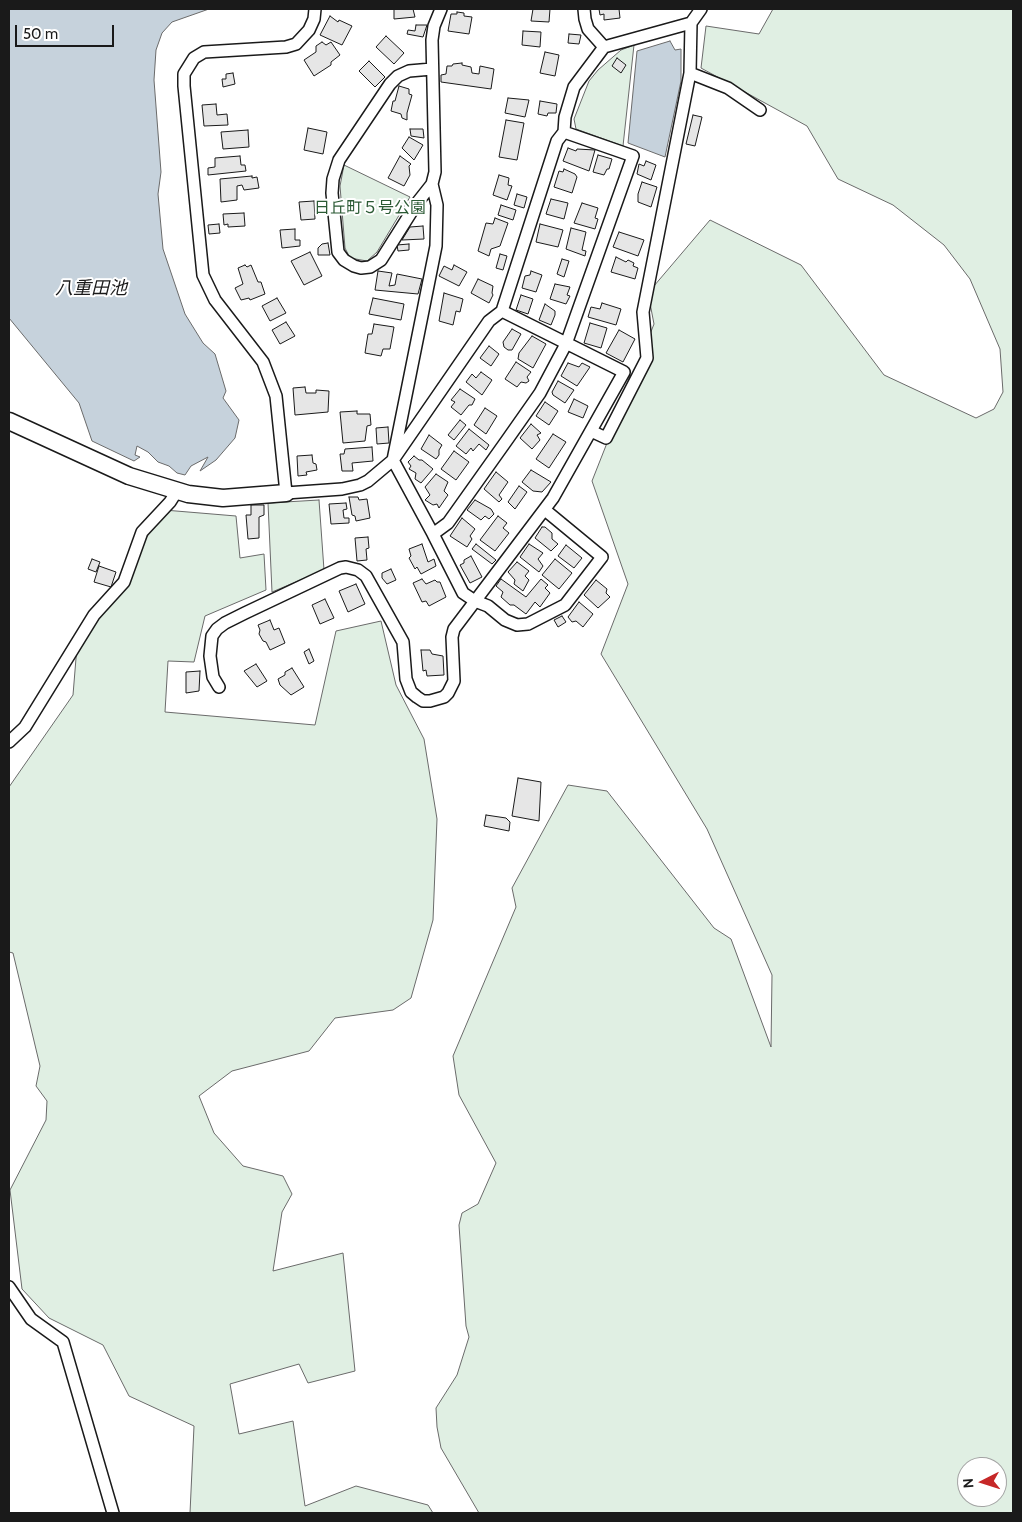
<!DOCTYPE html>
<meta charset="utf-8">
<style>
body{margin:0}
#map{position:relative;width:1022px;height:1522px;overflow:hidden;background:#fff;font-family:Cabin,sans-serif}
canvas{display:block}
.frame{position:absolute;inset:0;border:10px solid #1a1a1a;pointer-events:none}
.north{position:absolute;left:957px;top:1457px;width:50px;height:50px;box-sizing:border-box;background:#fff;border:1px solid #a3a3a3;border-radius:50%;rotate:265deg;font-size:14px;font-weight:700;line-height:20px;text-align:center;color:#1a1a1a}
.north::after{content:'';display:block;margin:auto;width:18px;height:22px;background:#c62828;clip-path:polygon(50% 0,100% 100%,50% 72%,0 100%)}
.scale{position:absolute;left:15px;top:25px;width:99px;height:22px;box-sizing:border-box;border:2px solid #1a1a1a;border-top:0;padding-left:6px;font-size:15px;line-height:18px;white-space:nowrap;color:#1a1a1a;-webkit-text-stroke:4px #fff;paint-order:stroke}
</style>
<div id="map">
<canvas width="1022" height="1522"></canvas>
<div class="frame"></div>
<div class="north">N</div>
<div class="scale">50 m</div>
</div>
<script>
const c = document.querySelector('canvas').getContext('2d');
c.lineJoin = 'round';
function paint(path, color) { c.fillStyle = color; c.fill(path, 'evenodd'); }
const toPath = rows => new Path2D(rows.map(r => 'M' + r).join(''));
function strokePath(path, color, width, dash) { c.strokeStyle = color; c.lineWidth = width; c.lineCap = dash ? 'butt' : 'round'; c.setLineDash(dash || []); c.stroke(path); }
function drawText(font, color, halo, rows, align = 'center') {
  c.font = font + ' Cabin,"Noto Sans JP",sans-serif'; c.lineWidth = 4; c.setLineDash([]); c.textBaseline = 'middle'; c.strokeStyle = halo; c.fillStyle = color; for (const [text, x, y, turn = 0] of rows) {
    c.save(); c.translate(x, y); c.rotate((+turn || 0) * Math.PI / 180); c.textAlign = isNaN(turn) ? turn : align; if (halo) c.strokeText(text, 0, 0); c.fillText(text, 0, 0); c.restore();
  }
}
const green = toPath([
 [773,9,1013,9,1013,1513,479,1513,441,1448,437,1427,436,1408,457,1375,469,1337,466,1326,459,1225,462,1213,478,1204,496,1163,459,1095,453,1056,516,907,512,888,568,785,607,791,714,928,731,939,771,1047,772,975,707,829,601,654,628,584,592,481,654,324,648,293,710,220,801,265,884,375,976,418,994,409,1003,392,1000,349,970,279,944,245,893,205,838,179,807,126,701,68,706,26,759,34,773,9],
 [967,1467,997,1467,997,1497,967,1497,967,1467],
 [634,45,623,146,576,129,574,119,589,81,598,70,621,50,634,45],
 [344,165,410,197,377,252,367,261,350,258,345,248,340,186,344,165],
 [319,500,324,570,272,592,268,503,319,500],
 [164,510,236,516,240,558,264,554,266,590,205,616,194,662,168,661,165,712,315,725,336,631,381,621,396,685,424,739,437,819,433,920,411,998,393,1010,335,1018,309,1051,232,1071,199,1096,214,1133,243,1166,283,1176,292,1194,282,1212,273,1271,343,1253,355,1371,308,1383,299,1364,230,1384,239,1434,293,1421,305,1506,356,1486,428,1505,433,1513,190,1513,194,1426,129,1396,103,1345,49,1318,22,1289,10,1190,46,1120,47,1101,36,1086,40,1066,13,953,9,952,9,787,73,695,77,646,164,510]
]);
const water = toPath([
 [9,9,209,9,172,22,162,33,156,50,154,80,161,172,158,194,163,249,185,314,203,343,215,354,226,391,223,398,239,420,235,438,216,460,200,471,208,457,191,466,185,475,177,473,169,466,158,462,148,452,137,446,135,455,140,457,134,461,92,441,79,403,9,318,9,9],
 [670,41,675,50,681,49,681,81,665,157,628,143,637,51,670,41]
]);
const building = toPath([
 [394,9,413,9,415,17,394,19,394,9],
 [533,9,550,9,549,22,531,21,533,9],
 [599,9,619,9,620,18,604,20,604,14,600,15,599,9],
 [457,12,464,13,464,16,472,17,469,34,448,31,451,14,457,14,457,12],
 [330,16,338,22,339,20,352,26,342,45,320,35,330,16],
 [416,25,427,25,423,37,407,34,408,30,415,31,416,25],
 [523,31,541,32,540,47,522,45,523,31],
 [569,34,581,35,579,44,568,43,569,34],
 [386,36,404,53,394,64,376,47,386,36],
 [322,42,326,45,331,42,340,55,331,62,331,65,314,76,304,60,316,52,316,46,322,42],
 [545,52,559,55,555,76,540,73,545,52],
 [617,58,626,65,621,73,612,66,617,58],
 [369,61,385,77,375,87,359,71,369,61],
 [462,63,462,65,471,67,472,73,479,74,480,66,494,69,491,89,441,82,441,75,446,74,447,66,452,66,453,64,462,63],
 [233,73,235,84,223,87,222,79,226,79,226,74,233,73],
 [399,86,409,89,409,94,412,95,407,113,407,120,402,118,401,114,391,111,393,101,395,101,399,86],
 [508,98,529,100,525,117,505,113,508,98],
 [540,101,557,104,556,113,548,113,547,116,538,114,540,101],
 [216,104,217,115,227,114,228,125,204,126,202,105,216,104],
 [693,115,702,117,695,146,686,144,693,115],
 [506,120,524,123,517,160,499,157,506,120],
 [308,128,327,132,323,154,304,150,308,128],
 [410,129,423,129,424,138,411,136,410,129],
 [248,130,249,147,223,149,221,132,248,130],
 [409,137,423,145,414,160,402,148,409,137],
 [568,148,576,151,577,149,595,150,589,171,563,161,568,148],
 [598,155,612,159,609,169,607,169,604,175,593,172,598,155],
 [240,156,241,165,245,165,246,171,208,175,208,168,215,167,215,158,240,156],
 [400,156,411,164,409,166,410,175,404,186,388,178,400,156],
 [646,161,656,165,651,180,637,174,639,164,644,166,646,161],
 [564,169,575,174,577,177,572,193,554,187,559,171,563,172,564,169],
 [499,175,509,178,508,185,512,186,507,200,493,195,499,175],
 [252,176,252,178,257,177,259,188,244,190,242,185,237,186,237,200,221,202,220,179,252,176],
 [642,182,657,187,651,207,638,202,638,194,642,182],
 [517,194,527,197,524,208,514,205,517,194],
 [551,199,568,203,564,219,546,214,551,199],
 [314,201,315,219,301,220,299,202,314,201],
 [582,203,598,208,595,218,598,219,595,229,574,223,582,203],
 [501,205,516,210,513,220,498,215,501,205],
 [244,213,245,226,228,227,228,224,224,225,223,214,244,213],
 [495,218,508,223,500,246,491,249,489,256,478,251,486,223,493,224,495,218],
 [219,224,220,233,209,234,208,225,219,224],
 [540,224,563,230,558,247,536,242,540,224],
 [423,226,424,239,402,240,410,227,423,226],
 [571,228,586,232,582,250,586,251,585,256,566,249,571,228],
 [295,229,295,240,300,240,300,246,282,248,280,230,295,229],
 [619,232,644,240,638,256,613,247,619,232],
 [328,243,330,255,318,255,318,248,322,244,328,243],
 [409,244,409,250,398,251,397,245,409,244],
 [310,252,322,276,304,285,291,261,310,252],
 [500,254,507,256,503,270,496,268,500,254],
 [616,257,626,262,628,260,634,263,633,266,638,268,635,279,611,272,616,257],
 [562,259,569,261,564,277,557,274,562,259],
 [245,265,247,267,251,265,258,282,261,282,265,294,250,300,249,298,241,300,235,288,243,284,238,268,245,265],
 [454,265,467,272,459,286,439,276,444,266,452,270,454,265],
 [378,271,392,273,389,286,395,285,397,274,422,279,418,294,375,290,378,271],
 [531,271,542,275,536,292,522,288,525,276,530,275,531,271],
 [478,279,493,286,492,293,493,295,489,303,471,293,478,279],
 [555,284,570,287,567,295,570,296,566,304,550,299,555,284],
 [444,293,463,299,460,312,456,311,453,325,439,321,444,293],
 [521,295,533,299,528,314,516,310,521,295],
 [277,298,286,313,270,321,262,306,277,298],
 [373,298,404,304,401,320,369,314,373,298],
 [602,303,621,309,616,325,588,317,591,307,600,309,602,303],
 [545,304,555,311,555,315,551,325,539,320,545,304],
 [286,322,295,336,280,344,272,330,286,322],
 [590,323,607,328,601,348,584,343,590,323],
 [374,324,394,327,390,349,383,349,381,356,365,353,368,334,372,334,374,324],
 [512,329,521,334,512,350,508,350,504,347,503,342,512,329],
 [619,330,635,339,623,362,606,353,619,330],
 [532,336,546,344,533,368,518,359,519,353,532,336],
 [489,346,499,354,491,366,480,358,489,346],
 [516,362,531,372,527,377,529,381,526,383,521,382,517,387,505,379,516,362],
 [568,363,579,367,582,363,590,367,577,386,561,376,568,363],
 [481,372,492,380,482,395,466,382,472,374,476,378,481,372],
 [558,381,574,390,565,403,553,395,552,392,558,381],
 [305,387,306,393,316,393,316,390,329,391,328,412,295,415,293,388,305,387],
 [460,389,475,399,472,405,469,405,461,415,451,407,455,402,451,400,460,389],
 [574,399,588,406,583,418,568,412,574,399],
 [545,402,558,411,549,425,536,416,545,402],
 [485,408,497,416,486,434,474,425,485,408],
 [357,411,357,414,370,414,371,425,367,426,365,441,343,443,340,412,357,411],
 [460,420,466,425,454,440,448,435,460,420],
 [531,424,541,433,537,435,540,440,532,449,520,438,531,424],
 [388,427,389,443,377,444,376,428,388,427],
 [469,429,489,445,486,450,479,444,473,451,471,448,466,454,456,446,469,429],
 [553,434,566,442,549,468,536,459,553,434],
 [429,435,442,445,439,450,439,455,436,459,421,449,429,435],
 [372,447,373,461,352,463,353,471,342,471,340,454,344,454,345,449,372,447],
 [454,451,469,462,456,480,441,469,454,451],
 [312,455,313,463,316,464,317,470,306,472,307,475,298,476,297,456,312,455],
 [414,456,419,460,422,460,433,469,421,483,415,479,416,473,409,469,411,466,408,462,414,456],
 [531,470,551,482,542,492,533,491,522,482,531,470],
 [496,472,508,482,499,495,502,499,499,502,484,489,496,472],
 [436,474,448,482,444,491,448,495,439,508,437,504,433,505,425,500,430,495,425,487,436,474],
 [519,486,527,492,515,509,508,502,519,486],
 [349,497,358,497,359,500,367,499,370,518,356,521,355,516,352,515,349,497],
 [475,500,491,509,494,514,489,519,485,516,481,520,467,510,475,500],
 [346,503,347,509,343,510,344,518,349,518,349,523,331,524,329,504,346,503],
 [251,505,264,505,264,515,259,517,259,538,248,539,246,515,251,515,251,505],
 [498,516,507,523,503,528,509,533,495,551,480,540,498,516],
 [462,518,475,529,470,536,472,539,467,547,450,536,462,518],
 [542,527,545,527,552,533,552,539,558,544,551,551,535,538,542,527],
 [368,537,369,548,366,549,367,560,357,561,355,538,368,537],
 [422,544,428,562,434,559,436,566,421,574,417,567,415,569,409,558,411,556,409,549,422,544],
 [476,544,496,560,492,564,472,549,476,544],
 [529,544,543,553,538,559,543,566,539,572,520,557,529,544],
 [566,545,582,558,574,568,558,556,566,545],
 [471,556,482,577,470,583,460,565,464,563,464,560,471,556],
 [92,559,100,562,96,572,88,569,92,559],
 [555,559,572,573,559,589,542,575,555,559],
 [517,562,529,571,525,576,529,580,523,591,514,584,515,580,508,572,517,562],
 [99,566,116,572,111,587,94,582,99,566],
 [391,569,396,580,387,584,382,578,382,573,391,569],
 [422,579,426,584,435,580,437,582,440,582,446,597,429,606,426,601,422,602,413,583,422,579],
 [501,579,526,597,541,579,548,585,545,588,550,593,540,607,535,602,526,614,514,605,510,605,501,597,503,592,496,586,501,579],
 [596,580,607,589,606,593,610,597,598,608,584,595,596,580],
 [356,584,365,604,348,612,339,591,356,584],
 [325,599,334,618,320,624,312,605,325,599],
 [579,602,593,614,583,627,576,621,572,622,568,617,579,602],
 [562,616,566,622,558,627,554,620,562,616],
 [270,620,274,630,279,628,285,643,270,650,266,642,263,641,259,634,260,630,258,625,270,620],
 [309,649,314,661,309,664,304,652,309,649],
 [421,650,430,650,432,654,443,656,444,675,427,676,426,670,423,671,421,650],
 [256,664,267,681,257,687,244,671,256,664],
 [292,668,304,687,291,695,280,685,278,679,285,675,285,672,292,668],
 [200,671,199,691,186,693,186,672,200,671],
 [518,778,541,782,539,821,512,816,518,778],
 [486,815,506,818,510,822,509,831,484,826,486,815]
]);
const street = toPath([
 [315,9,314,19,309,30,296,44,286,47,204,52,194,58,184,74,184,86,203,275,215,300,263,362,276,396,286,493,342,489,360,485,368,481,393,460,489,321,502,311,557,141,564,132,565,117,574,87,604,47,691,23],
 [584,9,585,19,588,29,604,47],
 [432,69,409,71,398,76,390,84,339,160,333,179,332,193,338,252,344,260,354,266,361,268,370,267,381,260,417,203,432,184,435,172,432,40,434,26,441,9],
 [690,73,728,88,760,110],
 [432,184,437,205,436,246,393,460,433,534,463,593,475,601,488,606,505,620,517,625,528,624,565,605,602,557,545,510],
 [591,431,606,438,647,358,643,312,690,73,691,23,701,9],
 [433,534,448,523,507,440,540,393,566,344,633,156,564,132],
 [219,687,213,677,210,656,212,636,217,629,225,623,245,613,340,568,346,567,358,570,366,576,403,642,406,679,411,692,417,697,423,701,430,701,444,697,448,693,454,681,452,637,454,629,553,498,624,372,502,311],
 [9,742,25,727,94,615,124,582,142,532,170,502,177,491],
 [9,1287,31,1319,63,1342,113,1513]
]);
const secondary = toPath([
 [9,421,129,476,188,494,223,498,286,493]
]);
const parkNames = [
 ["日丘町５号公園",370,208]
];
const waterNames = [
 ["八重田池",91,289]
];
paint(green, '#e0efe3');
strokePath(green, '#6a6a6a', 1);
paint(water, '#c6d2dc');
strokePath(water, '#6a6a6a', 1);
paint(building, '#e6e6e6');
strokePath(building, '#1a1a1a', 1);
strokePath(street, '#1a1a1a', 14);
strokePath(secondary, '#1a1a1a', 19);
strokePath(street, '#fff', 11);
strokePath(secondary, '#fff', 16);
drawText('16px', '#2b5a34', '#fff', parkNames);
drawText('italic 18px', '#1a1a1a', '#fff', waterNames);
</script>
